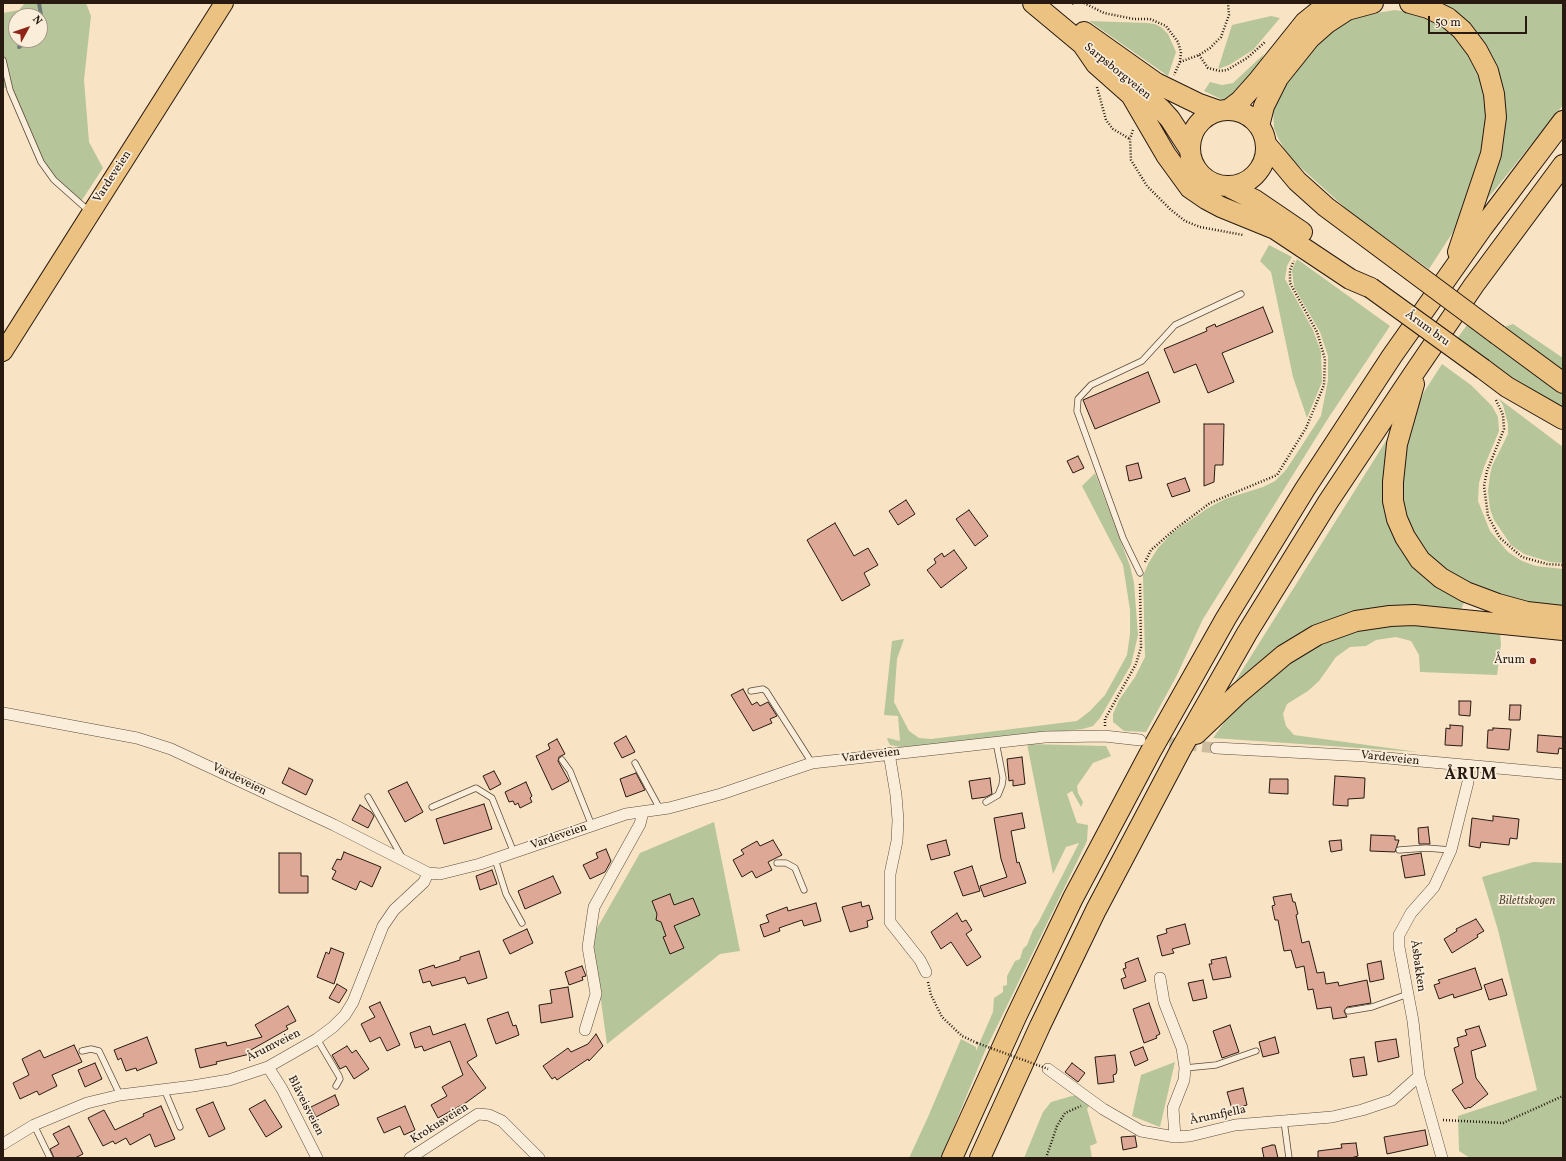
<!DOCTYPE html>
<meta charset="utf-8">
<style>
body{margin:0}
#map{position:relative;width:1566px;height:1161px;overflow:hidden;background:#f8e4c5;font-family:Vollkorn,serif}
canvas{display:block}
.frame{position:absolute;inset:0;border:4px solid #281a10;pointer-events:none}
.north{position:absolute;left:8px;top:8px;width:40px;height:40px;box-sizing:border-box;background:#faedd9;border:1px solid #a69989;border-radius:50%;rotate:50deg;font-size:11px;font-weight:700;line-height:16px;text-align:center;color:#281a10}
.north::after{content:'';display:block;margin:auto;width:14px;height:18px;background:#8f2418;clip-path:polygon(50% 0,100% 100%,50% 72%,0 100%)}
.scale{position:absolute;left:1428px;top:16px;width:99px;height:18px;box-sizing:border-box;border:2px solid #281a10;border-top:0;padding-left:5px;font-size:12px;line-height:14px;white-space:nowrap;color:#281a10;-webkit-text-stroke:3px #faedd9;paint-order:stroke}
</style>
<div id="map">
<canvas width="1566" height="1161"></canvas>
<div class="frame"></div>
<div class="north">N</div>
<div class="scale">50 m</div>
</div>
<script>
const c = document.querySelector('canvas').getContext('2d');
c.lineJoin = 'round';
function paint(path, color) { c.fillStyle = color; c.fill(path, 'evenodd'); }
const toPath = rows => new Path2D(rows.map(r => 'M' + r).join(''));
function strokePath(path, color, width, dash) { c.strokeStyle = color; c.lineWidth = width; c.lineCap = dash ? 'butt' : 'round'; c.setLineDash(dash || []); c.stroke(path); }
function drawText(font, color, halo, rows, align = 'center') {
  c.font = font + ' Vollkorn,serif'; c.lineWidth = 3.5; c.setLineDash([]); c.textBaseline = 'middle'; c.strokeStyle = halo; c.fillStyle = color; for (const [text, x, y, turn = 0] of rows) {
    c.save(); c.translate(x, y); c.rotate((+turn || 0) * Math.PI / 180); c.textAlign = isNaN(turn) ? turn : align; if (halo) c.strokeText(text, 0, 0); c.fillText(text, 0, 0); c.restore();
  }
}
const green = toPath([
 [25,3,86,3,91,16,84,80,89,142,103,168,80,203,54,180,41,162,10,90,3,87,3,13,19,10],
 [16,16,40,16,40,40,16,40],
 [1432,3,1563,3,1563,105,1481,207,1501,92],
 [1395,10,1420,14,1445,25,1473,55,1488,101,1488,131,1468,198,1453,232,1429,269,1351,213,1289,157,1278,138,1274,128,1273,110,1283,87,1324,35,1358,16],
 [1271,16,1280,18,1253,50,1229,65,1218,69,1232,25],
 [1089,21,1147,23,1155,24,1161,27,1168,34,1176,52,1168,76],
 [1264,54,1255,72,1239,94,1225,101,1204,91,1210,82,1222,85,1233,83],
 [1269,245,1292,257,1287,266,1285,279,1313,330,1321,352,1322,382,1307,418,1293,377,1271,272,1260,261],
 [1297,259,1390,326,1329,417,1203,619,1176,677,1146,732,1124,731,1113,722,1113,714,1119,700,1135,677,1145,657,1143,576,1148,564,1158,548,1172,533,1208,508,1225,499,1263,487,1275,481,1286,470,1321,416,1328,380,1328,356,1320,332,1294,287,1292,270],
 [1513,324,1563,358,1563,370,1504,327],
 [1467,325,1563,393,1563,411,1531,395,1456,340],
 [1442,364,1471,385,1492,406,1498,417,1499,431,1484,467,1479,483,1478,501,1490,531,1508,552,1522,561,1536,566,1563,569,1563,610,1553,610,1471,588,1442,570,1414,539,1404,512,1400,471,1412,421,1424,392],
 [1498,398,1563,447,1563,563,1550,562,1524,554,1511,545,1494,520,1490,509,1488,491,1490,475,1492,466,1508,434,1508,424,1503,405],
 [1394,428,1387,509,1465,600,1459,615,1386,610,1231,688],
 [1095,473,1130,566,1134,583,1138,635,1131,665,1100,718,1093,726,1083,729,939,745,901,747,890,745,887,739,888,738,900,741,898,716,884,715,892,641,904,639,897,659,894,702,909,731,919,738,931,739,1077,721,1090,711,1105,695,1127,655,1130,634,1130,610,1123,565,1082,486],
 [1382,622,1500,632,1501,644,1497,675,1420,672,1419,655,1411,641,1396,637,1376,640,1366,646,1350,647,1336,657,1319,681,1308,691,1287,704,1283,714,1286,726,1294,735,1418,752,1213,738,1234,709,1296,655,1345,630],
 [1027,744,1106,746,1111,756,1093,763,1077,786,1078,793,1083,802,1081,807,1072,791,1067,794,1077,823,1088,825,1087,841,985,1051,941,1158,909,1158,928,1117,961,1039,976,1047,976,1051,993,1012,994,998,1003,992,1003,986,1007,985,1007,976,1015,961,1020,959,1023,949,1027,945,1033,930,1038,923,1079,843,1066,847,1053,874],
 [714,822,740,951,720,954,607,1044,592,937,640,853],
 [1533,862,1563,863,1563,1158,1470,1158,1459,1151,1458,1116,1537,1090,1498,930,1482,877],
 [1175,1062,1160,1127,1132,1116,1141,1075],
 [1072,1096,1082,1096,1091,1103,1087,1109,1097,1143,1090,1146,1092,1158,1024,1158,1043,1112,1051,1102]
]);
const stream = toPath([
 [39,3,42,21,40,25],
 [19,47,29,40]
]);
const building = toPath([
 [1263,307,1273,332,1222,353,1234,382,1208,393,1196,364,1174,373,1164,349,1207,331,1206,328,1215,324,1216,327,1263,307],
 [1148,372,1160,402,1095,429,1083,400,1148,372],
 [1204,424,1224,424,1223,465,1215,465,1214,482,1204,486,1204,424],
 [1078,456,1084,468,1073,473,1067,461,1078,456],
 [1138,463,1142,478,1129,481,1126,466,1138,463],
 [1185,478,1190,491,1172,497,1167,484,1185,478],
 [906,500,915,514,898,525,889,511,906,500],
 [969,510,988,536,975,546,956,519,969,510],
 [835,523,854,556,868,548,878,565,864,573,870,585,842,601,807,540,835,523],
 [954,550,967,568,941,588,927,570,936,563,934,559,942,553,944,557,954,550],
 [743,689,752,705,757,702,760,706,768,702,777,716,770,719,772,723,753,731,731,695,743,689],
 [1459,701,1471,701,1470,716,1459,715,1459,701],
 [1510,705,1521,705,1520,720,1509,720,1510,705],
 [1450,725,1463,726,1462,746,1445,745,1446,728,1450,729,1450,725],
 [1493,728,1511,729,1509,750,1487,748,1488,730,1493,730,1493,728],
 [1538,735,1563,737,1563,749,1559,748,1558,754,1537,752,1538,735],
 [626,736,635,752,622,758,614,743,626,736],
 [557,739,565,754,559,757,558,761,569,781,552,790,536,756,550,749,548,744,557,739],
 [1022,757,1025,784,1013,786,1013,780,1009,781,1007,759,1022,757],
 [289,768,313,780,306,795,282,783,289,768],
 [494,771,501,784,490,790,483,776,494,771],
 [636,773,645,790,626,797,620,779,636,773],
 [1335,776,1365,778,1364,798,1348,799,1348,806,1333,805,1335,776],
 [990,778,992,794,986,797,972,799,969,781,990,778],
 [1270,779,1288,779,1288,794,1269,793,1270,779],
 [407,782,423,812,405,822,388,791,407,782],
 [526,782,532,796,530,798,532,802,520,808,518,803,515,805,513,801,509,802,505,792,526,782],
 [484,804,492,829,444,844,436,819,484,804],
 [360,805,371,812,374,816,368,828,352,820,360,805],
 [1022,813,1025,828,1011,831,1017,863,1019,862,1026,883,984,897,980,886,1007,877,1001,859,994,818,1022,813],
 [1493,816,1519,819,1517,839,1510,838,1509,845,1481,842,1480,848,1469,846,1472,818,1493,821,1493,816],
 [1428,827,1430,844,1419,844,1418,828,1428,827],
 [1371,835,1395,836,1395,840,1399,840,1395,852,1370,851,1371,835],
 [773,840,782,855,768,862,772,870,756,878,752,871,742,877,733,860,744,854,741,850,757,841,760,846,773,840],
 [946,840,950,855,931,860,927,845,946,840],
 [1341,840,1342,850,1331,852,1329,841,1341,840],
 [606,849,611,861,605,872,590,879,583,865,598,858,596,853,606,849],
 [344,852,381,867,372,887,360,881,356,890,332,879,336,871,332,869,337,859,341,860,344,852],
 [279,853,301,853,301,876,308,876,308,893,279,893,279,853],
 [1421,853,1425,875,1405,878,1401,856,1421,853],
 [972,866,980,891,963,896,954,872,972,866],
 [492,870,497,884,480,890,476,876,492,870],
 [553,876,561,893,525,909,518,891,553,876],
 [670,894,674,905,693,898,700,915,674,926,684,948,670,954,663,937,666,936,661,922,656,920,657,914,652,901,670,894],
 [1291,894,1293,902,1295,902,1298,914,1296,915,1302,943,1309,941,1317,973,1324,972,1326,984,1338,982,1339,986,1367,980,1371,1003,1347,1007,1344,1011,1347,1017,1333,1019,1331,1007,1317,1009,1313,989,1308,990,1304,966,1296,968,1291,950,1284,951,1278,920,1275,920,1272,906,1275,905,1273,897,1291,894],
 [861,902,862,907,869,905,873,919,867,921,868,927,850,932,842,907,861,902],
 [816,903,821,921,804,926,802,920,779,928,780,931,764,937,760,925,769,922,766,915,787,907,788,911,816,903],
 [957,913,962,922,966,920,972,930,966,934,981,957,967,966,951,942,941,949,931,932,957,913],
 [1476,919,1484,931,1477,935,1478,937,1452,953,1444,939,1457,931,1456,929,1476,919],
 [1185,924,1190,944,1172,949,1174,953,1162,956,1157,936,1167,933,1166,929,1185,924],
 [527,929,533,943,510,954,503,940,527,929],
 [331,948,344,953,334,984,317,977,326,952,329,954,331,948],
 [479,951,487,978,468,984,465,977,432,986,430,981,423,983,419,970,434,965,435,968,460,960,460,957,479,951],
 [1226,957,1231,977,1213,980,1209,964,1212,964,1211,960,1226,957],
 [1138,958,1146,981,1124,989,1121,979,1126,977,1123,969,1126,968,1125,963,1138,958],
 [1381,961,1384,979,1370,982,1367,964,1381,961],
 [582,966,586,976,582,977,583,980,569,985,565,972,582,966],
 [1475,968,1482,989,1454,998,1453,994,1439,999,1434,985,1440,983,1438,980,1475,968],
 [1502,979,1507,995,1489,1000,1484,985,1502,979],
 [1203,980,1207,998,1193,1001,1188,983,1203,980],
 [337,984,347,990,339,1003,329,998,337,984],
 [568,987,573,1017,541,1023,539,1005,552,1003,550,990,568,987],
 [380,1002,400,1045,387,1051,380,1037,370,1042,361,1024,375,1017,369,1007,380,1002],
 [1149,1003,1160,1034,1156,1036,1157,1038,1144,1043,1133,1009,1149,1003],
 [288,1006,296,1021,286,1026,288,1029,249,1051,250,1054,216,1062,217,1064,200,1068,195,1049,226,1042,227,1046,262,1037,255,1025,288,1006],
 [508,1012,513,1026,516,1025,519,1035,496,1044,487,1019,508,1012],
 [465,1024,477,1056,467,1062,486,1088,467,1102,438,1118,431,1105,447,1096,442,1087,463,1075,450,1041,424,1051,422,1046,415,1048,410,1033,430,1026,433,1035,465,1024],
 [1230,1025,1239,1052,1222,1058,1213,1031,1230,1025],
 [1479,1026,1486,1046,1471,1051,1476,1078,1488,1094,1470,1108,1469,1107,1465,1109,1452,1090,1463,1083,1454,1048,1459,1046,1457,1038,1467,1035,1465,1030,1479,1026],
 [596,1034,603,1046,589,1061,588,1059,557,1080,555,1077,552,1079,543,1066,568,1048,571,1052,588,1044,596,1034],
 [147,1037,157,1063,139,1070,137,1071,136,1068,126,1071,121,1058,118,1060,114,1050,147,1037],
 [1275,1037,1279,1053,1263,1057,1259,1042,1275,1037],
 [1396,1039,1399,1057,1378,1062,1375,1042,1396,1039],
 [74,1045,82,1062,52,1075,57,1086,39,1095,37,1091,20,1099,13,1083,29,1075,22,1059,40,1050,44,1058,74,1045],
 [347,1046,352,1053,356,1050,369,1069,354,1079,346,1066,340,1069,332,1055,347,1046],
 [1143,1047,1148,1060,1135,1066,1130,1052,1143,1047],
 [1115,1055,1117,1070,1116,1074,1113,1075,1114,1082,1098,1084,1095,1057,1115,1055],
 [1364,1057,1367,1075,1353,1077,1350,1059,1364,1057],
 [95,1063,102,1079,85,1087,78,1070,95,1063],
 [1072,1063,1085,1073,1078,1082,1065,1072,1072,1063],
 [1243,1088,1247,1105,1232,1109,1227,1092,1243,1088],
 [335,1095,339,1105,316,1117,311,1107,335,1095],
 [265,1100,282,1127,266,1137,249,1109,265,1100],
 [213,1102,225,1129,209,1137,196,1109,213,1102],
 [161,1106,175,1139,155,1147,150,1134,130,1145,126,1138,115,1144,113,1141,103,1146,88,1118,104,1110,115,1130,144,1116,143,1114,161,1106],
 [405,1106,415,1130,404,1135,400,1126,384,1133,377,1118,405,1106],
 [69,1126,83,1154,75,1158,54,1158,50,1149,59,1144,53,1134,69,1126],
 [1425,1130,1428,1145,1387,1154,1384,1137,1425,1130],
 [1135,1136,1137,1147,1123,1150,1121,1137,1135,1136],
 [1356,1143,1358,1156,1351,1158,1318,1158,1318,1151,1342,1148,1341,1144,1356,1143],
 [1272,1145,1275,1145,1278,1158,1264,1158,1262,1148,1272,1145]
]);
const streetTunnel = toPath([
 [1153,741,1216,748]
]);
const path = toPath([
 [1084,3,1104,13,1134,19,1150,19,1166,26,1178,42,1181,52,1180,62,1174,75],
 [1072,4,1073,3],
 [1199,55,1208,68,1220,71,1227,70,1247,58,1265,42],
 [1180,62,1199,55,1210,48,1221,37,1229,15,1228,3],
 [1097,87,1106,120,1113,129,1130,139],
 [1133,130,1130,139,1131,160,1147,186,1170,209,1185,221,1200,227,1243,235],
 [1496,400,1503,415,1504,429,1487,471,1484,486,1488,516,1500,538,1522,557,1547,564,1563,565],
 [1145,562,1151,550,1174,530,1210,503,1277,475,1306,428,1324,385,1325,359,1317,332,1290,283,1290,270,1294,261],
 [1105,726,1105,719,1136,664,1141,647,1140,582],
 [928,982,931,995,942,1017,962,1036,977,1043],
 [1443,1120,1503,1123,1563,1096],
 [1046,1158,1057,1126,1065,1113,1081,1106]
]);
const lane = toPath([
 [3,60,10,90,41,162,54,180,90,212],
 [1140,573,1123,538,1077,411,1078,399,1091,385,1142,361,1175,325,1241,294],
 [751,691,763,689,766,691,812,763],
 [562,760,570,771,592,826],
 [635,763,660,809],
 [368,797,403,859],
 [986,802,998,795,1002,785,1003,778,996,742],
 [432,807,476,788,492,798,514,853],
 [1399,850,1426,848,1451,850],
 [495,859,506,894,522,923],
 [777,863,786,863,795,868,804,890],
 [1348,1011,1372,1007,1408,994],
 [317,1039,339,1076,340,1079,336,1086],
 [82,1051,91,1049,99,1051,120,1095],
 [1185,1068,1216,1065,1256,1051],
 [164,1089,180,1127],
 [1284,1121,1289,1158],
 [34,1125,50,1158]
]);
const street = toPath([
 [3,713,137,738,171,749,334,825,428,873,440,874,480,864,626,814,669,808,721,794,812,763,1045,737,1104,736,1140,740],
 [1216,748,1365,756,1563,774],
 [889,753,896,795,898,820,897,841,890,874,890,922,920,960,926,972],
 [1160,978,1164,1002,1182,1048,1185,1068,1184,1080,1173,1108,1175,1137,1190,1136,1235,1125,1332,1117,1362,1110,1392,1100,1419,1076],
 [585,1030,596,994,588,947,594,907,640,824,643,812],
 [268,1067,282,1089,317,1158],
 [1048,1069,1103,1109,1141,1131,1175,1137],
 [3,1144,34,1125,87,1103,120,1095,193,1086,229,1080,268,1067,317,1039,333,1027,345,1015,353,1002,383,926,394,910,424,882,428,873],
 [410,1158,478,1114,489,1115,502,1121,539,1158],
 [1442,1158,1419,1076,1413,1021,1399,947,1399,935,1411,913,1434,887,1451,850,1468,782,1469,767]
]);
const primary = toPath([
 [3,352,224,3]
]);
const highway = toPath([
 [1033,3,1093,53],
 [1410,3,1428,8,1448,18,1462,30,1477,50,1488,71,1494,94,1496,117,1491,154,1458,252],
 [1084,32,1156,83,1199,104,1219,111],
 [1083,45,1096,64,1131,95,1166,155,1190,188,1206,199,1221,207,1275,229,1350,279,1371,288],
 [1131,83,1160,108,1170,119,1190,150],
 [1228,110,1240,101,1257,82,1305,22,1329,3],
 '1190 148a38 38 0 1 1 76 0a38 38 0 1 1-76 0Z',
 [1259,126,1264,106,1278,78,1310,38,1327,23,1347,10,1373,3],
 [1266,144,1297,181,1326,207,1400,262],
 [1227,186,1255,200,1302,232],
 [1498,335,1563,383],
 [1483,369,1507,387,1563,419],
 [1414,384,1397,444,1393,482,1393,501,1397,519,1405,537,1420,560,1441,578,1466,592,1498,604,1527,612,1563,616],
 [1196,734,1239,693,1284,655,1317,635,1356,621,1390,616,1414,615,1563,630],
 [952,1158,1016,1017,1073,898,1151,751,1226,618,1305,489,1392,356,1483,227,1563,121],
 [980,1158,1040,1026,1096,910,1181,749,1247,633,1328,502,1412,376,1474,285,1563,165]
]);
const pathBridge = toPath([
 [977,1043,1048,1069]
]);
const highwayBridge = toPath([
 [1400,262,1498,335],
 [1371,288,1483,369]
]);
const markers = [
 [1533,661,4,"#8f2418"]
];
const streetNames = [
 ["Sarpsborgveien",1117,72,39],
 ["Vardeveien",113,177,-57],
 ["Årum bru",1427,329,36],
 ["Vardeveien",871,756,-7],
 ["Vardeveien",1390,759,6],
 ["Vardeveien",239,780,26],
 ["Vardeveien",559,837,-19],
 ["Åsbakken",1417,966,82],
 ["Årumveien",274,1046,-27],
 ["Blåveisveien",305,1106,63],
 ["Årumfjella",1218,1116,-12],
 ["Krokusveien",440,1124,-32]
];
const poiNames = [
 ["Årum",1525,661]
];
const parkNames = [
 ["Bilettskogen",1527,902]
];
const districtNames = [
 ["ÅRUM",1471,776]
];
paint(green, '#b7c59a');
strokePath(stream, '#707b78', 4);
paint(building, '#dda896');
strokePath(building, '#281a10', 1);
strokePath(streetTunnel, '#cebca1', 11, [11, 5.5]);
strokePath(lane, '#5c4c3d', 7);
strokePath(street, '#5c4c3d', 12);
strokePath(primary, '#281a10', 20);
strokePath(highway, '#281a10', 22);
strokePath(path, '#281a10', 2.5, [1, 2]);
strokePath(lane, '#faedd9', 5.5);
strokePath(street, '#faedd9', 11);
strokePath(primary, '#ecc282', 18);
strokePath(highway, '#ecc282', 20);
strokePath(highwayBridge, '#281a10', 22, []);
strokePath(pathBridge, '#281a10', 2.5, [1, 2]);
strokePath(highwayBridge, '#ecc282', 20);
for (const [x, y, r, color] of markers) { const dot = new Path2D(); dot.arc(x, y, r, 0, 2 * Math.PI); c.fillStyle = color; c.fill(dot); strokePath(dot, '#faedd9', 1.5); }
drawText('12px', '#281a10', '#faedd9', streetNames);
drawText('12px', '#281a10', '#faedd9', poiNames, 'right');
drawText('italic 12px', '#534d39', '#faedd9', parkNames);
c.letterSpacing = '1px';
drawText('bold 16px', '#281a10', '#faedd9', districtNames);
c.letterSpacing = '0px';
</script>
